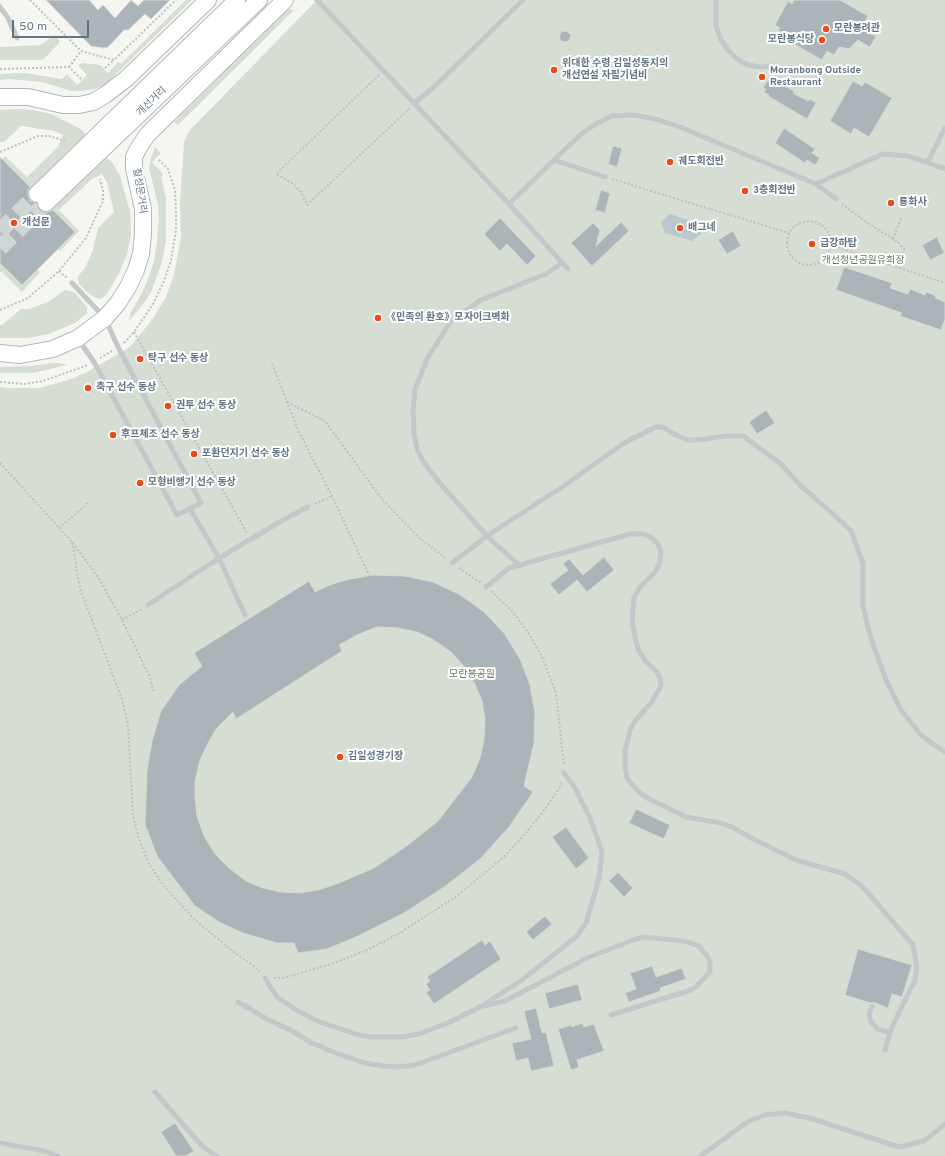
<!DOCTYPE html>
<meta charset="utf-8">
<style>
body{margin:0}
#map{position:relative;width:945px;height:1156px;overflow:hidden;background:#f5f5f1;font-family:Overpass,sans-serif}
canvas{display:block}
.scale{position:absolute;left:12px;top:20px;width:77px;height:18px;box-sizing:border-box;border:2px solid #627584;border-top:0;padding-left:5px;font-size:12px;line-height:14px;white-space:nowrap;color:#627584;-webkit-text-stroke:3px #fff;paint-order:stroke}
</style>
<div id="map">
<canvas width="945" height="1156"></canvas>
<div class="scale">50 m</div>
</div>
<script>
const c = document.querySelector('canvas').getContext('2d');
c.lineJoin = 'round';
function paint(path, color) { c.fillStyle = color; c.fill(path, 'evenodd'); }
const toPath = rows => new Path2D(rows.map(r => 'M' + r).join(''));
function strokePath(path, color, width, dash) { c.strokeStyle = color; c.lineWidth = width; c.lineCap = dash ? 'butt' : 'round'; c.setLineDash(dash || []); c.stroke(path); }
function drawText(font, color, halo, rows, align = 'center') {
  c.font = font + ' Overpass,"Noto Sans KR",sans-serif'; c.lineWidth = 4; c.setLineDash([]); c.textBaseline = 'middle'; c.strokeStyle = halo; c.fillStyle = color; for (const [text, x, y, turn = 0] of rows) {
    c.save(); c.translate(x, y); c.rotate((+turn || 0) * Math.PI / 180); c.textAlign = isNaN(turn) ? turn : align; if (halo) c.strokeText(text, 0, 0); c.fillText(text, 0, 0); c.restore();
  }
}
const green = toPath([
 [186,0,192,0,115,75,106,84,95,89,81,91,72,91,42,82,9,79,0,80,0,74,25,73,62,79,67,74,77,85,87,75,78,65,83,63,100,65,108,73,118,62,121,64],
 [317,0,945,0,945,1156,0,1156,0,387,7,388,40,388,71,379,87,372,130,347,152,320,165,299,174,275,181,237,180,204,184,142,189,131],
 [290,9,294,10,178,125,174,122,284,12],
 [55,35,59,40,59,43,45,58,41,60,0,60,0,47,40,45],
 [18,109,33,110,51,114,81,129,85,133,84,139,29,192,9,173,0,161,5,156,27,177,58,147,63,135,54,131,21,126,5,141,0,142,0,110],
 [155,147,161,153,152,162,163,174,161,177,166,198,166,240,162,262,151,292,144,303,129,321,130,314,143,291,149,276,154,261,157,241,159,219,158,205,149,168,151,158],
 [106,157,112,162,120,176,123,187,130,211,131,235,127,254,119,273,107,294,101,299,96,298,89,294,79,284,78,278,79,275,85,268,93,250,98,228,114,212,107,182,102,174,92,179,59,210,79,231,60,251,54,245,48,213],
 [0,261,34,265,40,272,22,292,1,271,0,272],
 [65,290,74,292,87,307,87,313,75,323,49,334,28,338,0,338,0,325,2,325,21,309,29,309,48,302],
 [51,363,61,363,67,365,33,373,0,373,0,367,32,366]
]);
const water = toPath([
 [670,214,697,223,701,234,692,241,665,233,661,222]
]);
const building = toPath([
 [46,0,89,0,98,10,103,5,115,18,131,0,138,6,144,0,170,0,151,19,145,14,128,30,124,30,108,47,103,48,91,46,46,0],
 [794,0,840,0,868,16,864,23,874,29,871,34,876,36,870,47,858,40,849,49,839,47,834,55,827,51,822,60,784,38,786,35,778,30,780,28,775,25,788,1,792,4,794,0],
 [567,31,571,35,569,41,563,42,559,38,561,32,567,31],
 [770,77,794,91,793,93,808,101,810,99,816,103,807,119,768,96,769,95,764,92,766,89,763,88,770,77],
 [853,81,862,86,865,82,892,98,869,137,854,128,851,134,830,121,853,81],
 [784,128,815,149,812,153,820,158,815,165,807,160,805,163,775,143,784,128],
 [613,146,622,148,617,167,608,164,613,146],
 [0,157,30,187,28,191,28,196,30,201,37,203,39,209,43,212,48,212,53,210,75,232,22,285,0,263,0,157],
 [601,190,610,193,605,213,595,210,601,190],
 [500,218,536,256,527,265,507,244,500,251,484,234,500,218],
 [621,222,629,231,592,266,571,243,593,223,600,230,596,246,621,222],
 [733,231,741,246,727,254,718,240,733,231],
 [937,237,944,253,930,260,922,245,937,237],
 [844,267,892,283,890,288,908,294,910,289,925,295,926,292,936,296,935,298,945,302,945,319,941,330,900,316,902,313,836,290,844,267],
 [766,410,775,423,757,434,749,422,766,410],
 [604,557,614,570,587,592,577,580,559,595,550,584,568,570,563,564,569,559,583,575,604,557],
 [373,575,405,576,433,582,459,594,484,612,504,633,520,659,530,685,535,713,534,743,524,786,533,792,509,827,481,858,447,885,404,913,358,936,327,949,298,953,294,943,277,943,243,933,221,923,195,906,157,856,145,824,147,771,152,741,161,711,179,685,202,666,194,653,309,581,315,592,330,585,346,580,373,575],
 [377,627,398,628,417,632,434,640,451,652,464,666,475,684,482,701,485,719,484,740,480,758,472,777,438,821,408,845,374,868,339,883,318,890,300,893,281,892,263,888,246,881,229,868,215,854,204,836,197,816,195,797,195,781,200,760,207,745,216,729,233,712,236,719,342,651,339,645,357,635,377,627],
 [636,809,670,825,664,839,629,823,636,809],
 [566,827,589,858,576,869,552,837,566,827],
 [618,872,633,888,624,897,609,881,618,872],
 [545,916,552,924,533,940,526,932,545,916],
 [482,940,485,945,490,941,501,959,434,1004,426,992,430,990,426,984,430,981,427,977,482,940],
 [858,949,912,965,902,997,892,994,888,1008,873,1002,870,1003,845,995,858,949],
 [652,966,656,977,682,968,686,979,660,988,661,991,629,1002,625,993,636,989,630,973,652,966],
 [578,984,582,1000,549,1009,545,993,578,984],
 [536,1008,542,1033,546,1032,554,1066,531,1071,528,1058,516,1061,512,1043,531,1039,524,1011,536,1008],
 [582,1023,584,1027,594,1024,604,1051,577,1060,579,1067,571,1070,558,1029,571,1025,572,1027,582,1023],
 [175,1123,194,1151,186,1156,176,1156,161,1132,175,1123]
]);
const primaryTunnel = toPath([
 [0,231,37,194],
 [0,248,46,203]
]);
const path = toPath([
 [30,0,81,51],
 [69,67,81,51,114,60,176,0],
 [105,68,114,60],
 [0,69,69,67,81,79],
 [379,75,276,174,292,183,301,192,307,205,410,108],
 [0,152,38,136,49,136,65,141],
 [612,179,789,233],
 [842,204,869,224,898,242,904,249,899,268],
 '787 243a22 22 0 1 1 44 0a22 22 0 1 1-44 0Z',
 [893,239,901,218],
 [831,245,945,283],
 [59,271,67,278],
 [0,310,28,298,59,271,86,238,103,201,103,191,100,179],
 [134,332,247,533],
 [124,343,134,332,153,304,164,281,171,260,176,230,176,214,175,190,168,169,158,159],
 [100,358,112,351],
 [272,364,299,432,332,496,369,575],
 [0,382,24,384,43,381,88,365],
 [287,402,325,421,381,498,418,537,447,559],
 [0,463,72,542,98,577,122,620,149,675,154,692],
 [315,504,332,496],
 [59,528,83,508,89,501],
 [72,542,80,589,122,699,128,725,133,815,138,836,148,862,163,885,195,920,234,952,255,967,260,972],
 [459,568,481,583],
 [491,591,511,610,528,632,543,659,556,693,564,766],
 [122,620,142,609],
 [274,978,283,978,331,964,365,951,398,934,457,896,504,857,525,834,545,809,560,787,562,782]
]);
const lane = toPath([
 [317,0,509,204,554,160,605,177],
 [716,0,716,25,721,40,728,50,737,59,748,65,760,67,773,66],
 [0,7,8,18,17,38],
 [415,103,436,85,523,0],
 [554,160,580,135,594,125,611,116,633,115,656,119,680,127,816,184,836,199],
 [927,163,945,128],
 [816,184,883,154,908,156,945,169],
 [509,204,568,269],
 [72,283,105,318,118,347,201,503,177,515,94,362,78,339],
 [190,509,219,558,245,615],
 [452,563,487,536,568,483,624,443,656,427,662,427,678,436,688,440,698,440,726,436,743,436,781,464,800,485,843,523,851,531,863,563,863,606,867,623,872,642,887,682,901,710,910,721,920,734,931,743,945,752],
 [520,566,487,536,438,481,423,461,417,449,414,433,413,409,415,389,427,359,451,321,481,300,546,274,562,263],
 [486,587,509,568,630,534,644,534,653,539,658,544,661,552,660,562,655,572,640,587,634,597,632,620,635,638,639,651,646,662,656,671,660,678,661,686,651,703,635,721,630,730,625,751,625,766,627,778,636,789,647,798,686,817,721,823,732,827,753,839,796,860,845,874,862,886,913,945,917,968,915,980,891,1029,885,1050],
 [148,605,219,558,283,520,308,507],
 [265,978,277,997,296,1010,317,1021,359,1035,371,1037,402,1037,419,1034,450,1022,482,1006,522,980,576,937,586,923,599,878,602,852,591,820,575,788,564,773],
 [238,1002,265,1018,294,1032,312,1043,336,1053,365,1063,383,1066,398,1067,415,1065,516,1028],
 [485,1006,505,1001,587,958,633,940,644,937,684,941,699,946,707,956,710,962,710,972,697,986,691,990,611,1015],
 [872,1006,869,1014,871,1022,878,1029,890,1033],
 [155,1092,202,1146,216,1156],
 [0,1143,44,1151,58,1156],
 [700,1156,749,1121,765,1115,785,1113,813,1119,899,1147,924,1141,945,1124]
]);
const primary = toPath([
 [0,97,28,97,63,105,79,105,93,102,105,95,126,79,208,0],
 [37,194,237,0],
 [46,203,259,0],
 [0,353,20,355,53,349,78,338,105,318,118,303,128,287,136,270,141,254,143,234,143,209,134,168,134,157,138,149,147,135,285,0]
]);
const markers = [
 [826,29,4,"#ed4a19"],
 [822,40,4,"#ed4a19"],
 [554,70,4,"#ed4a19"],
 [762,77,4,"#ed4a19"],
 [670,162,4,"#ed4a19"],
 [745,191,4,"#ed4a19"],
 [891,203,4,"#ed4a19"],
 [14,223,4,"#ed4a19"],
 [680,228,4,"#ed4a19"],
 [812,244,4,"#ed4a19"],
 [378,318,4,"#ed4a19"],
 [140,359,4,"#ed4a19"],
 [88,388,4,"#ed4a19"],
 [168,406,4,"#ed4a19"],
 [113,435,4,"#ed4a19"],
 [194,454,4,"#ed4a19"],
 [140,483,4,"#ed4a19"],
 [340,757,4,"#ed4a19"]
];
const poiNames = [
 ["모란봉려관",834,29],
 ["모란봉식당",814,40,"right"],
 ["위대한 수령 김일성동지의",562,64],
 ["개선연설 자필기념비",562,76],
 ["Moranbong Outside",770,71],
 ["Restaurant",770,83],
 ["궤도회전반",678,162],
 ["3충회전반",753,191],
 ["룡화사",899,203],
 ["개선문",22,223],
 ["배그네",688,228],
 ["급강하탑",820,244],
 ["《민족의 환호》모자이크벽화",386,318],
 ["탁구 선수 동상",148,359],
 ["축구 선수 동상",96,388],
 ["권투 선수 동상",176,406],
 ["후프체조 선수 동상",121,435],
 ["포환던지기 선수 동상",202,454],
 ["모형비행기 선수 동상",148,483],
 ["김일성경기장",348,757]
];
const streetNames = [
 ["개선거리",152,102,-44],
 ["칠성문거리",139,191,81]
];
const parkNames = [
 ["개선청년공원유희장",863,261],
 ["모란봉공원",472,675]
];
paint(green, '#d6ddd2');
paint(water, '#bbc8cc');
paint(building, '#abb4b9');
strokePath(building, '#d7d7d4', 1);
strokePath(primaryTunnel, '#d0d5d6', 16, [16, 8]);
strokePath(primary, '#b5b9bd', 18);
strokePath(path, '#bec0c2', 2, [2, 2]);
strokePath(lane, '#c4c8cb', 5);
strokePath(primary, '#fff', 16);
for (const [x, y, r, color] of markers) { const dot = new Path2D(); dot.arc(x, y, r, 0, 2 * Math.PI); c.fillStyle = color; c.fill(dot); strokePath(dot, '#fff', 1.5); }
drawText('bold 10px', '#627584', '#fff', poiNames, 'left');
drawText('10px', '#627584', '#fff', streetNames);
drawText('10px', '#677b62', '#fff', parkNames);
</script>
